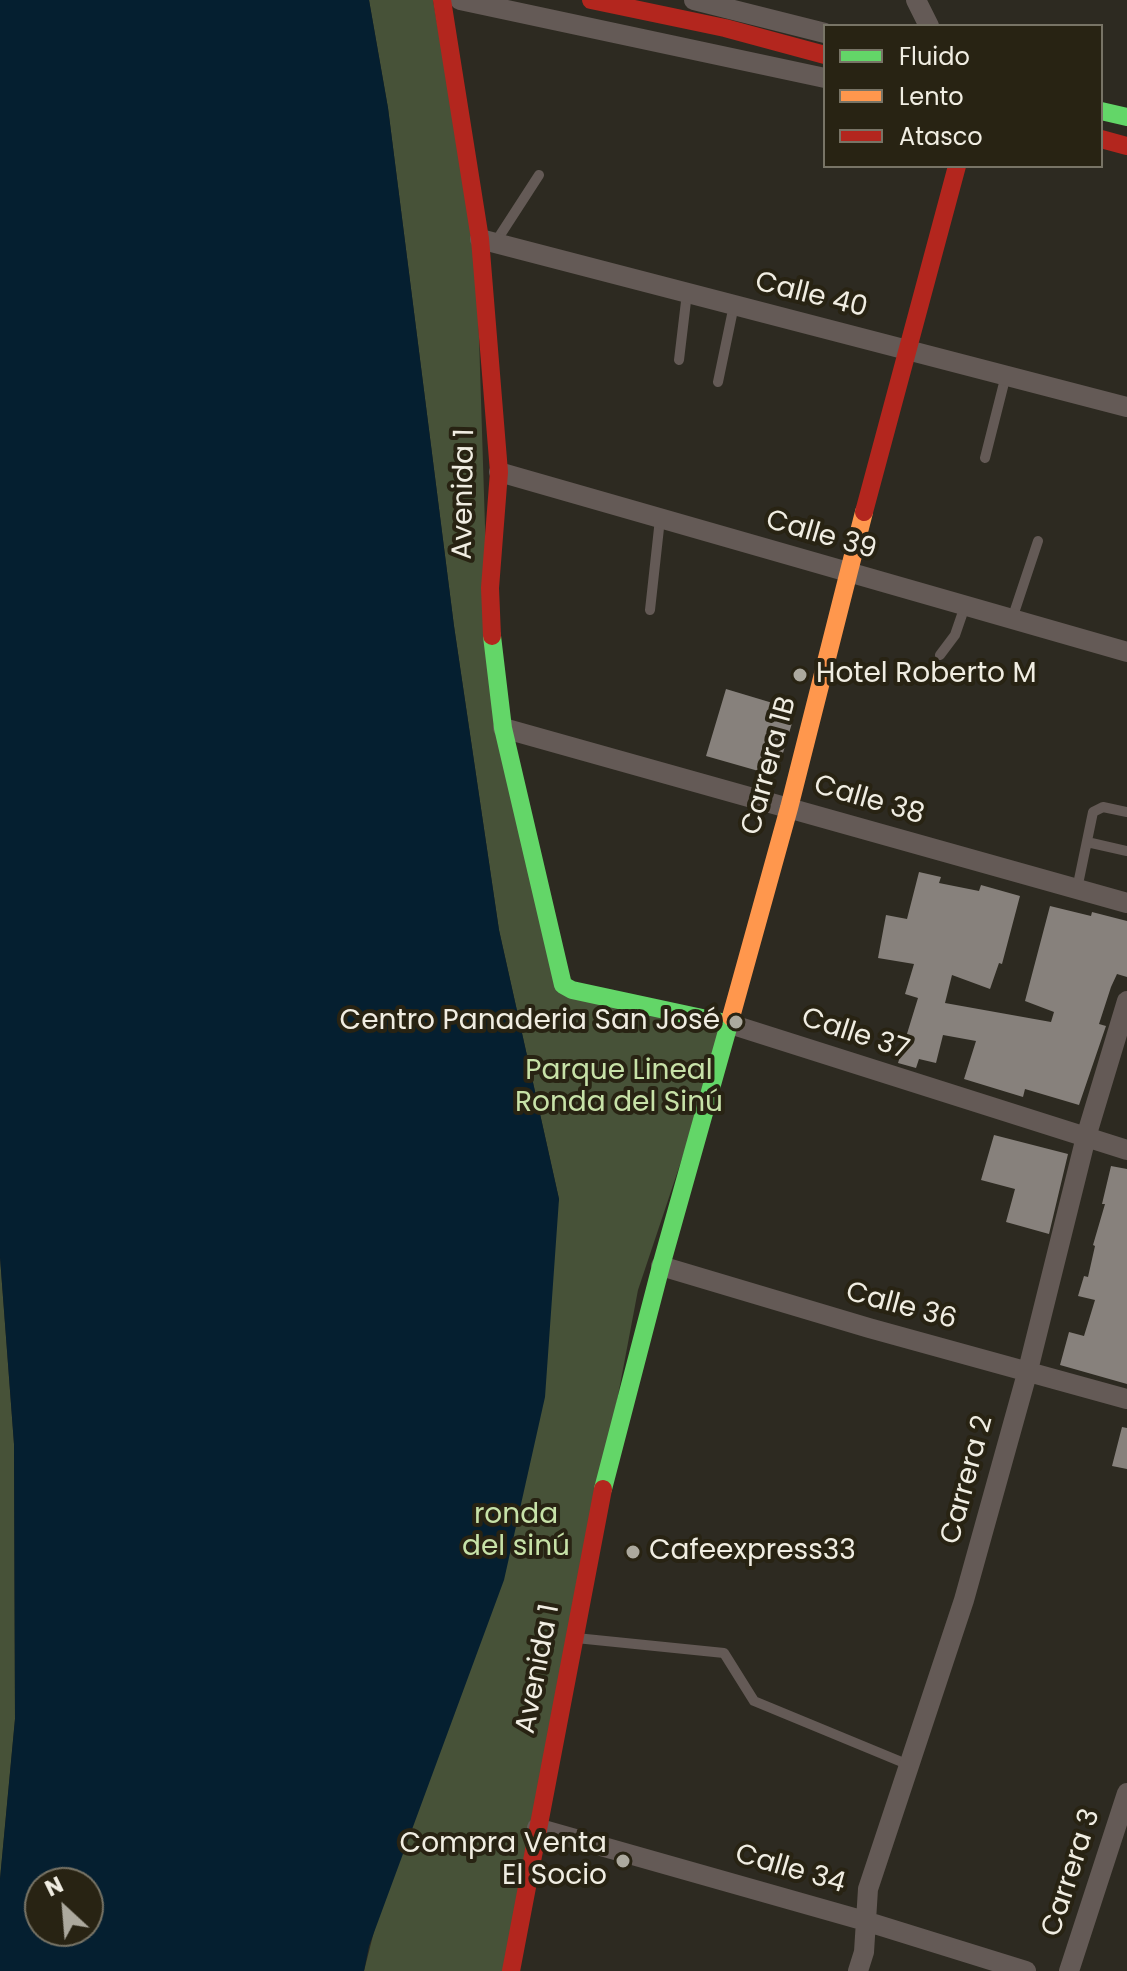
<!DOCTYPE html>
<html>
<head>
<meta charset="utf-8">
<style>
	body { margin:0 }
	#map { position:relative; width:1127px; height:1971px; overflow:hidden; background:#2d2a21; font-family:Poppins,sans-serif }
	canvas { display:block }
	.legend { position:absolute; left:823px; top:24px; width:280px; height:144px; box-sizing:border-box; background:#282313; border:2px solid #787466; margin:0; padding:10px 14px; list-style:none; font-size:24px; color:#f0ede2 }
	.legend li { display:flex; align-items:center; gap:16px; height:40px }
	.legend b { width:40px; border:2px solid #787466 }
	.north { position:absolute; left:24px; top:1867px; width:80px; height:80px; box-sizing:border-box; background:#282313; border:2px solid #787466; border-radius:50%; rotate:334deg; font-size:22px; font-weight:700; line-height:32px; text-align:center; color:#f0ede2 }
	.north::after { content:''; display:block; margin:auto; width:28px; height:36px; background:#aca99e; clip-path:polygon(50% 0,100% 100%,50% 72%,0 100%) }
</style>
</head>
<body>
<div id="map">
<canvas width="1127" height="1971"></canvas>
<ul class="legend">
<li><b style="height:10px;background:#63d668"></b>Fluido</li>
<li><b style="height:10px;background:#ff974d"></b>Lento</li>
<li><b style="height:10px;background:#b3261e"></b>Atasco</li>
</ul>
<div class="north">N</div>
</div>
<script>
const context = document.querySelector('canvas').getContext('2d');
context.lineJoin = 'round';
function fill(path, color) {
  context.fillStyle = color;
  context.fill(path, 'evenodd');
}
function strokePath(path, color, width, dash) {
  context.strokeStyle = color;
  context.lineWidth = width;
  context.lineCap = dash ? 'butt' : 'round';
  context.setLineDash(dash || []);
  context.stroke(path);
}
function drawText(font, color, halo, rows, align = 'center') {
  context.font = font + ' Poppins,sans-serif';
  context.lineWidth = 8;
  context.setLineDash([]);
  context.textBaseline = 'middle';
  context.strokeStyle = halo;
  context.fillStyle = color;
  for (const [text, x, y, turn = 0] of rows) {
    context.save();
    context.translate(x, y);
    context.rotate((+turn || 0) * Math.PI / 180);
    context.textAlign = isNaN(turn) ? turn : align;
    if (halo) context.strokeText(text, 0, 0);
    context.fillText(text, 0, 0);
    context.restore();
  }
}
const green = new Path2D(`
	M369,0h64l43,242 12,379 70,364 168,42 -88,263 -129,681h-145l195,-772 -60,-269 -45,-304 -66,-518z
	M0,1257l14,187 1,275 -15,160z`);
const water = new Path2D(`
	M0,0h369l19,108 66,518 45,304 60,269 -14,198 -41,183 -135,366 -5,25h-364v-92l15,-160 -1,-275 -14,-187zM40,1883h48v48h-48z`);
const building = new Path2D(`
	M726,689l70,21 -20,66 -70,-20z
	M919,872l22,5 -2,6 40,8 2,-6 39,11 -18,68 -3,-1 -9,26 -38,-14 -7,28 106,19 3,-10 -29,-11 25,-95 41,10 1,-4 35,9v56l-10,-3 -6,13 -12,37 7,2 -27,79 -54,-16 -2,8 -59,-18 12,-38 -33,-6 -7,28 -17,-4 -3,9 -18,-5 20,-65 -13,-4 9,-30 -36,-6 8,-43 21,4z
	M994,1135l74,19 -19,80 -43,-12 9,-33 -34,-9z
	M1111,1166l16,3v215l-67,-19 9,-33 15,4 11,-36 -17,-4 6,-20 4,1 7,-31 -2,-1 12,-41h-3z
	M1122,1427l5,1v41l-15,-3z`);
const lane = new Path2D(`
	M495,243l44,-68
	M679,360l8,-67
	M718,382l16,-77
	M985,458l21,-83
	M650,610l10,-91
	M1012,619l26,-78
	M940,655l15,-20 10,-29
	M1087,842l40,9
	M1077,889l16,-77 10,-5 24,5
	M576,1638l148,15 30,48 155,64`);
const street = new Path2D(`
	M460,0l365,78
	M694,0l131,33
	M916,0l13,26
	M480,239l647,168
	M499,472l628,180
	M503,728l624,175
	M730,1024l397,126
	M661,1266l208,62 258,71
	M537,1828l328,93 161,50
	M858,1971l6,-19 4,-63 96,-289 64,-230 58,-233 41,-136
	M1069,1971l58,-178`);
const fast = new Path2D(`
	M1101,111l26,6
	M492,636l11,92 60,257 9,5 158,34
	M603,1489l58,-223 70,-249`);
const slow = new Path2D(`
	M731,1017l58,-209 75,-296`);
const jam = new Path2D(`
	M442,0l38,239 19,233 -9,116 2,48
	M591,0l134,28 100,27
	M1101,139l26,7
	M864,512l93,-346
	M511,1971l92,-482`);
const markers = [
	[800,675,8,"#aca99e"],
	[736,1022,8,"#aca99e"],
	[633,1552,8,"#aca99e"],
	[623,1861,8,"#aca99e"]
];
const streetNames = [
	["Calle 40",811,296,14],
	["Avenida 1",465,494,-89],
	["Calle 39",821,536,16],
	["Carrera 1B",770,766,-75],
	["Calle 38",869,801,16],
	["Calle 37",855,1035,18],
	["Calle 36",901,1307,15],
	["Carrera 2",968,1480,-75],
	["Avenida 1",539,1669,-79],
	["Calle 34",790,1870,16],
	["Carrera 3",1072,1873,-72]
];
const poiNames = [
	["Hotel Roberto M",816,675],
	["Centro Panaderia San José",720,1022,"right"],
	["Cafeexpress33",649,1552],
	["Compra Venta",607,1845,"right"],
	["El Socio",607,1877,"right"]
];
const parkNames = [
	["Parque Lineal",619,1072],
	["Ronda del Sinú",619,1104],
	["ronda",516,1516],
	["del sinú",516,1548]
];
fill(green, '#475238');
fill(water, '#051f30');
fill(building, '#87817c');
strokePath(lane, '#645a56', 10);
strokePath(street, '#645a56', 20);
strokePath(fast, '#63d668', 18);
strokePath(slow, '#ff974d', 18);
strokePath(jam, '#b3261e', 18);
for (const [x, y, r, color] of markers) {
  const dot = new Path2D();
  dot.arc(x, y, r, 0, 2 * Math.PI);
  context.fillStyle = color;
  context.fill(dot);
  strokePath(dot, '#282313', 3);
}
drawText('28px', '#f0ede2', '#282313', streetNames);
drawText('28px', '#f0ede2', '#282313', poiNames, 'left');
drawText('28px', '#c7e2a8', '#282313', parkNames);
</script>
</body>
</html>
